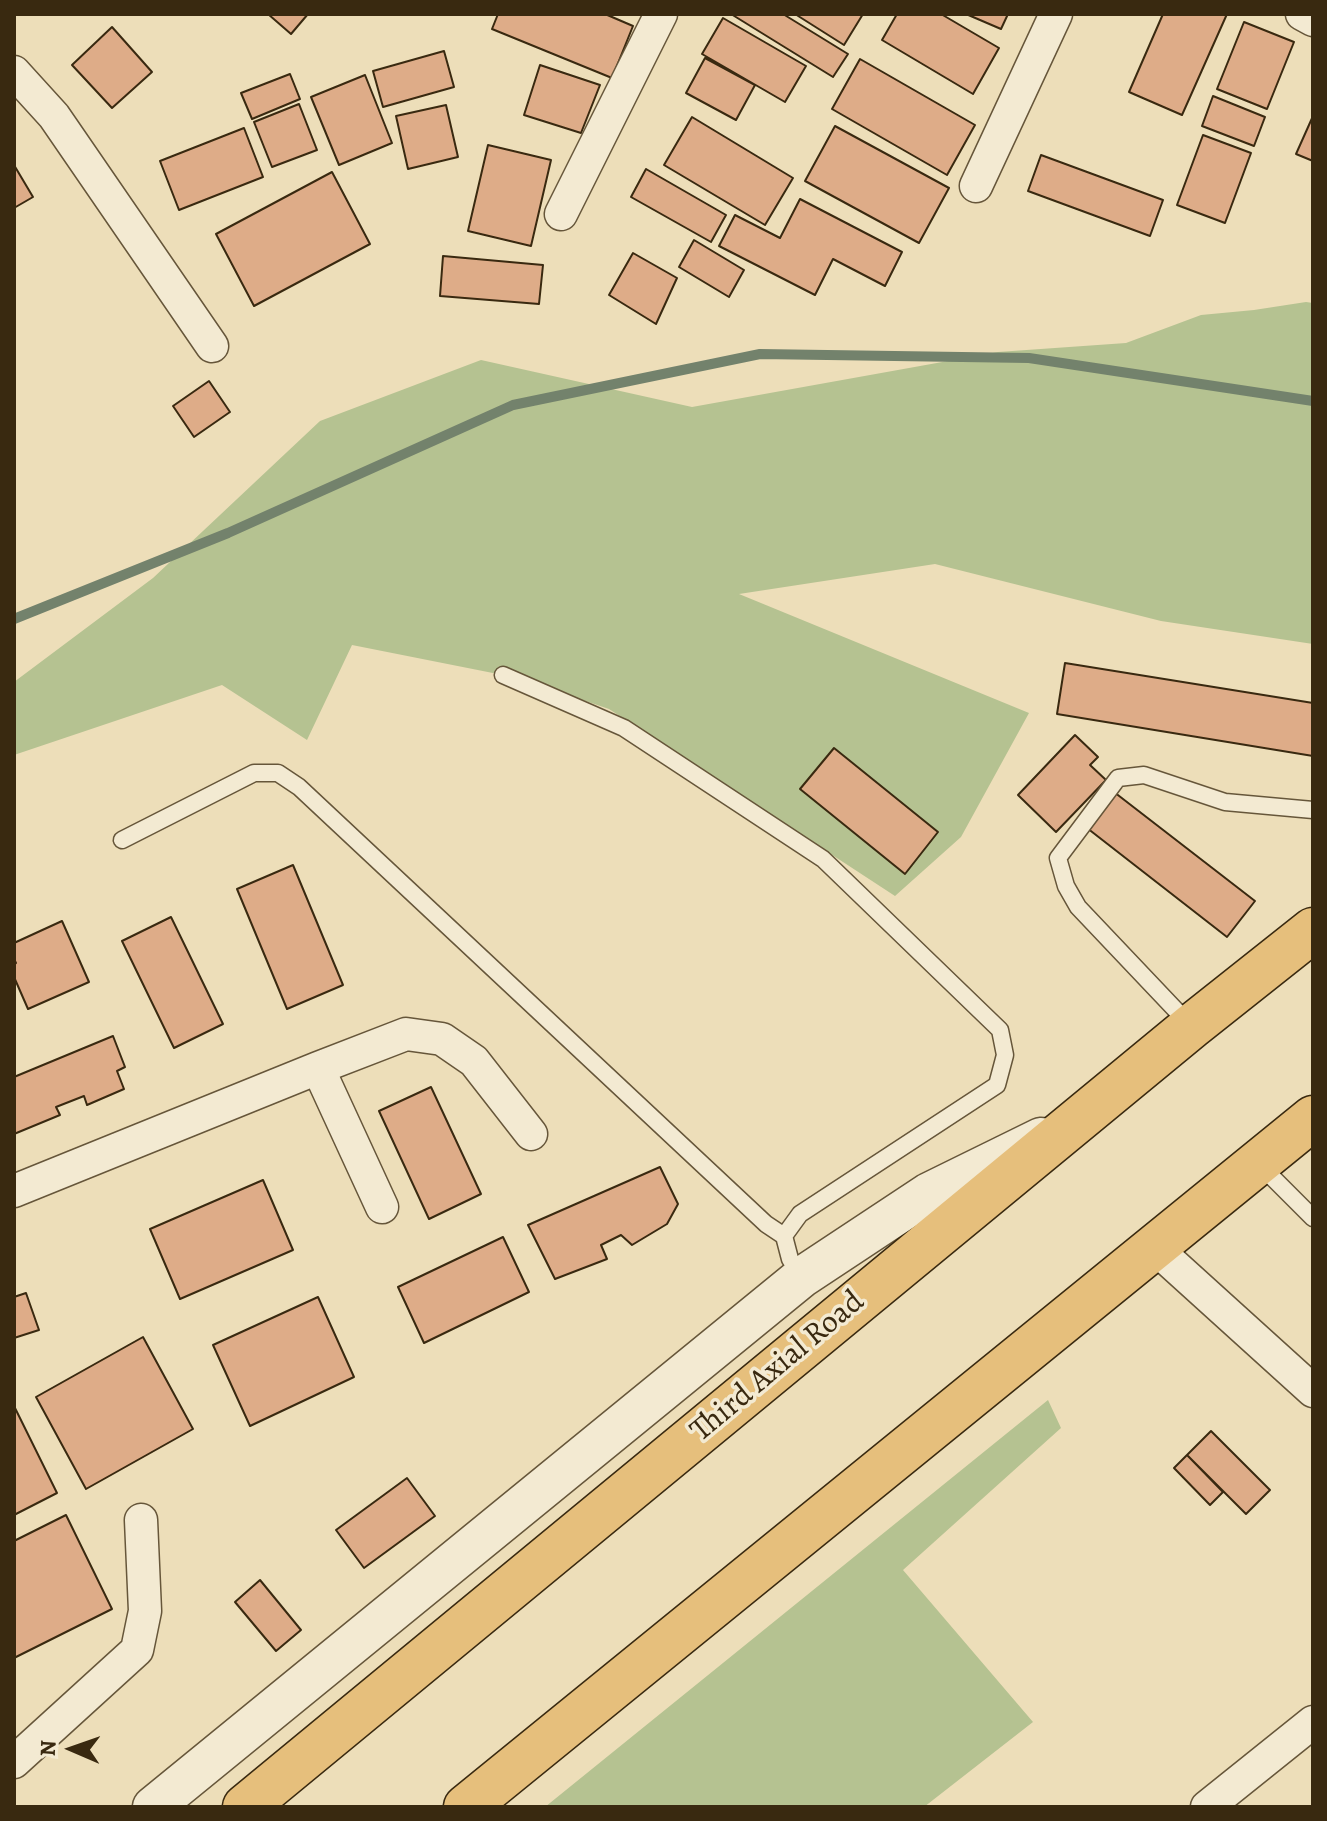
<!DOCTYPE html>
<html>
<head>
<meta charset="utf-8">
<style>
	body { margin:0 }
	#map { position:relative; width:1327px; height:1821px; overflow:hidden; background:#eddeb9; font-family:Alegreya,serif }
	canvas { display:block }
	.frame { position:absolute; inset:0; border:16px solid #392910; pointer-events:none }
	.north { position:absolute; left:32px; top:1709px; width:80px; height:80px; -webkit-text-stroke:6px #f3ead2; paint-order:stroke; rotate:272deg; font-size:22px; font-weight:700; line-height:32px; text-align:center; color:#392910 }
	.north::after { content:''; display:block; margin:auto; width:28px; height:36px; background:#392910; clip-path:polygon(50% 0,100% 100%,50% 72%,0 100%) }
</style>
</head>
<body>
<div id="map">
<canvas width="1327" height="1821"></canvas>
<div class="frame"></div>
<div class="north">N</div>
</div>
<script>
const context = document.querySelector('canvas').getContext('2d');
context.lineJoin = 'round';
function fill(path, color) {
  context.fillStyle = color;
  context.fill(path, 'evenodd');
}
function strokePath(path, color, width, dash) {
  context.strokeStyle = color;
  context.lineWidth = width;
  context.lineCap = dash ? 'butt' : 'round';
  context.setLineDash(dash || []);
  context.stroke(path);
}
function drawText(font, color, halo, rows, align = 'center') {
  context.font = font + ' Alegreya,serif';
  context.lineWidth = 7;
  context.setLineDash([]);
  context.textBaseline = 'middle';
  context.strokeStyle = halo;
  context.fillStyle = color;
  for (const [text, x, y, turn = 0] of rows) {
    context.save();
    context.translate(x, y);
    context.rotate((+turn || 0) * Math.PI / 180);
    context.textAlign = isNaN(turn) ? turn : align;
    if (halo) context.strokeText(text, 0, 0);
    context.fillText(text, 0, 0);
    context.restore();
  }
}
const green = new Path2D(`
	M1306,302l7,1v341l-152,-23 -226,-57 -196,30 290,119 -68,124 -66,59 -286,-187 -91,-31 -166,-33 -45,95 -85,-55 -208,70v-73l139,-104 167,-157 161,-61 211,47 306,-55 128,-9 75,-28 53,-5z
	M1048,1400l13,28 -158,142 130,152 -109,85h-379z`);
const stream = new Path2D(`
	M14,619l214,-86 285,-128 247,-51 269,4 284,43`);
const building = new Path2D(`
	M268,14h40l-17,20z
	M498,14h107l28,12 -21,52 -120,-49z
	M731,14h52l65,40 -15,23z
	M795,14h68l-19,31z
	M897,14h44l58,34 -26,46 -91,-54z
	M966,14h42l-7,15z
	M1163,14h64l-45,101 -53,-23z
	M723,18l83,48 -21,36 -83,-48z
	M1244,22l50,20 -27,67 -50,-20z
	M112,27l40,45 -40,36 -40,-43z
	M444,51l10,36 -71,20 -10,-36z
	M705,58l50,27 -19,35 -50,-27z
	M860,59l115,66 -28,50 -115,-66z
	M540,65l60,20 -19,48 -57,-18z
	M290,74l10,25 -48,20 -11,-26z
	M365,75l27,68 -53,22 -28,-68z
	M1213,96l52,21 -11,29 -52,-20z
	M299,104l18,46 -45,17 -18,-45z
	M446,105l12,52 -50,12 -12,-53z
	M1313,116v45l-17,-7z
	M692,117l101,61 -28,47 -101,-60z
	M835,126l114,62 -30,55 -114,-62z
	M244,128l19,49 -84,33 -19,-49z
	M1203,135l48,18 -26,70 -48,-18z
	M488,145l63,15 -20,86 -63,-15z
	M1041,155l122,45 -13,36 -122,-45z
	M14,165l19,32 -19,11z
	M646,169l80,46 -15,27 -80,-45z
	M332,172l38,72 -116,62 -38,-72z
	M800,199l102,53 -17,34 -52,-27 -18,36 -96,-49 16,-31 45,23z
	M694,240l50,30 -15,27 -50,-30z
	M633,253l44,25 -21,46 -47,-29z
	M443,256l100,9 -4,39 -99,-8z
	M209,381l21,31 -36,25 -21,-31z
	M1065,663l248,40v53l-256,-42z
	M1075,735l23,22 -8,8 16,15 -50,52 -38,-37z
	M834,748l104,84 -33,42 -105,-85z
	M1114,792l141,109 -28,36 -140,-109z
	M293,865l50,120 -56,24 -50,-120z
	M171,917l52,107 -49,24 -52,-107z
	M62,921l27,61 -61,27 -14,-32v-13l2,-1 -2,-4v-16z
	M113,1036l12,31 -8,4 7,18 -37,16 -3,-9 -28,11 4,8 -46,19v-57z
	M431,1087l50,107 -52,25 -50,-108z
	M660,1167l18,37 -11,20 -35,21 -11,-10 -20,10 6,14 -52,20 -27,-54z
	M263,1180l30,70 -113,49 -30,-70z
	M503,1237l26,55 -105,51 -26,-56z
	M26,1293l13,37 -25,8v-41z
	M318,1297l36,80 -104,49 -37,-81z
	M143,1337l50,92 -107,60 -50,-92z
	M14,1406l43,87 -43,22z
	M1211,1431l59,59 -24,24 -59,-59z
	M1187,1455l36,37 -13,13 -36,-37z
	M407,1478l28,38 -71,52 -28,-38z
	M66,1515l46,94 -98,49v-117z
	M260,1580l41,50 -25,21 -41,-49z`);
const service = new Path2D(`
	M503,675l121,53 199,131 177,171 5,25 -8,30 -197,129 -16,22 6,23 12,18
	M122,840l132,-67h24l21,14 467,437 18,12
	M1189,1024l-111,-117 -12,-21 -8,-28 60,-80 26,-3 81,27 88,8
	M1260,1165l53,53`);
const minor = new Path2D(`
	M1302,14l11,6
	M14,72l40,44 158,230
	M976,186l80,-172
	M561,214l100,-200
	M318,1068l64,139
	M14,1191l304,-123 88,-34 36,5 32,22 57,73
	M1154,1247l159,144
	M14,1762l123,-112 8,-39 -4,-91
	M1207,1807l106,-85`);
const tertiary = new Path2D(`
	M153,1807l649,-530 127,-84 112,-55`);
const motorway = new Path2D(`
	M245,1807l947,-781 121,-96
	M466,1807l847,-689`);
const streetNames = [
	["Third Axial Road",778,1367,-40]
];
fill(green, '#b5c291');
strokePath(stream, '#73826c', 10);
fill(building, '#deac88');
strokePath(building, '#392910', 2);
strokePath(service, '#66563a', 19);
strokePath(minor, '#66563a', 35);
strokePath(tertiary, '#66563a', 43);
strokePath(motorway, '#392910', 47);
strokePath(service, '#f3ead2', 16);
strokePath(minor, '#f3ead2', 32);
strokePath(tertiary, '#f3ead2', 40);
strokePath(motorway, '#e6bf7c', 44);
drawText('32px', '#392910', '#f3ead2', streetNames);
</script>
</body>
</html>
